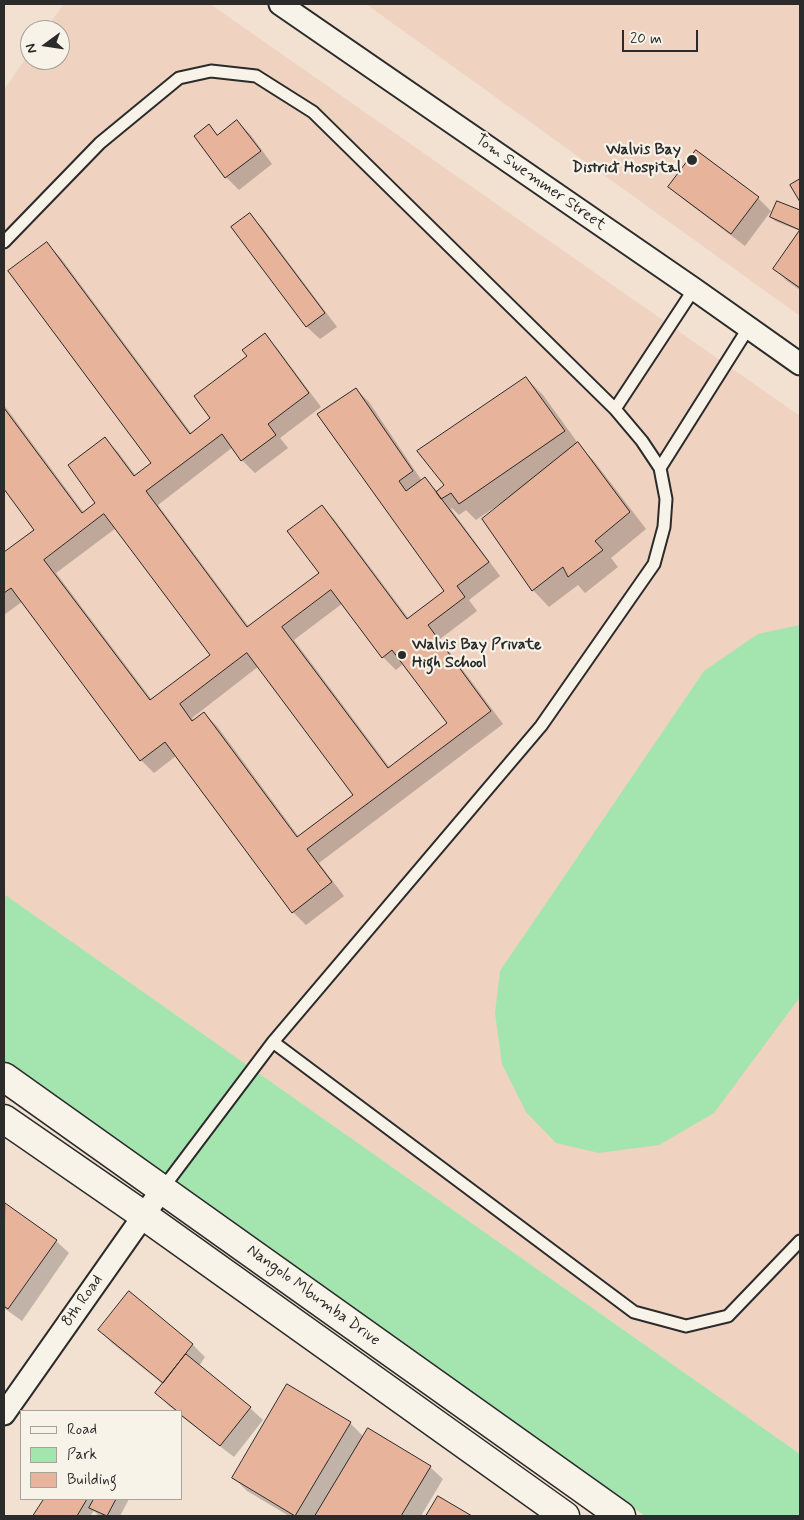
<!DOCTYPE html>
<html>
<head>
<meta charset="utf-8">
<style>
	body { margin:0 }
	#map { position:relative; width:804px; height:1520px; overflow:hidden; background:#f2e0d1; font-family:Mynerve,sans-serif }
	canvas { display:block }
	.frame { position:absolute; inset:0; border:5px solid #2b2b2b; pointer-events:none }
	.legend { position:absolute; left:20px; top:1410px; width:162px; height:90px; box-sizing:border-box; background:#f7f3e8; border:1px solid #a5a39c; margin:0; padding:6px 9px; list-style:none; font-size:15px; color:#2b2b2b }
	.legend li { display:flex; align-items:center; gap:10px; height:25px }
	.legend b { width:25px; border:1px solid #a5a39c }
	.north { position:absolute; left:20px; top:20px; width:50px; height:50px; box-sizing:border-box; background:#f7f3e8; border:1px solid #a5a39c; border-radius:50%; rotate:256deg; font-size:14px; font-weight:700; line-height:20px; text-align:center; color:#2b2b2b }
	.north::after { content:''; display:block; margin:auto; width:18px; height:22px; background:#2b2b2b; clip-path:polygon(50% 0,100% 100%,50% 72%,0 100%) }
	.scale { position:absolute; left:622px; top:30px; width:76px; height:22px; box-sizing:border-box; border:2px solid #2b2b2b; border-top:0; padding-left:6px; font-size:15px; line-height:18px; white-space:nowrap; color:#2b2b2b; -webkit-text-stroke:4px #f7f3e8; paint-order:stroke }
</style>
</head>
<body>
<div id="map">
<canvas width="804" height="1520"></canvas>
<div class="frame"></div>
<ul class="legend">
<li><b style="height:6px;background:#f7f3e8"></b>Road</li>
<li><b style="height:14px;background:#a4e5af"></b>Park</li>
<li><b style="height:14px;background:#e7b39a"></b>Building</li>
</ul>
<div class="north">N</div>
<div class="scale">20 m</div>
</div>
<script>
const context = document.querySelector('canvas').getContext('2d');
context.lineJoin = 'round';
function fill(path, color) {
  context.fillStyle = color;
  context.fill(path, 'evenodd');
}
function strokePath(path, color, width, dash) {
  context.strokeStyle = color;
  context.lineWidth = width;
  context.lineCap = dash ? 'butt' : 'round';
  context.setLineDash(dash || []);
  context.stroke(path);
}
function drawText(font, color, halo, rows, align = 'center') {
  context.font = font + ' Mynerve,sans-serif';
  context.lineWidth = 4.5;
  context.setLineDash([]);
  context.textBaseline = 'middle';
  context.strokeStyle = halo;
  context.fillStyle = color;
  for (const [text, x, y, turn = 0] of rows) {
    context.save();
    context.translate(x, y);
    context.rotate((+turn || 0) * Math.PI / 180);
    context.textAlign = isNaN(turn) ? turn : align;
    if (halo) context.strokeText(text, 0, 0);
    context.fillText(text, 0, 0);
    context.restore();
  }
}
const built = new Path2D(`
	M64,4h146l590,412v1038l-796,-560v-804l26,-38v8h30v-30h-15z
	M366,4h434v312z`);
const green = new Path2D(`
	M800,625v372l-86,116 -55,32 -60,8 -43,-10 -30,-31 -24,-48 -7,-51 5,-42 204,-300 54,-37z
	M4,894l796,560v62h-155l-486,-347 -155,-107z`);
const shadow = new Path2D(`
	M237,121l13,13 22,30 -33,26 -13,-13 -17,-51 9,9z
	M670,187l88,11 13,13 -26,35 -62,-47z
	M777,202l23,10v19l-25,-10 -4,-4z
	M250,215l12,12 75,100 -17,12 -13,-12 -74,-100z
	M800,232v58l-13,-9 -12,-12z
	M47,244l13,13 132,177 20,-16 37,-62 15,-21 13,13 44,59 -41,31 8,10 -33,25 -13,-13 -9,-13 -75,58 91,122 72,-53 1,-67 12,12 75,100 37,-27 -90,-203 13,13 53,79 3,-2 13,13 8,-7 80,-107 17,17 37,51 14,15 52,68 -35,29 7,9 -33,26 -7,-8 -29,22 -16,-17 -32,-87 -25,17 -10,-10 -7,5 -7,-7 -1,1 49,67 -31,24 8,11 -37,28 63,85 -184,139 25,33 -38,29 -13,-13 -117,-156 -22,17 -13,-13 -118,-159 -19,14v-61l31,-24 -31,-43v-82l80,108 13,-10 8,-64 13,13 18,24 17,-13zM116,528l95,128 -59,44 -96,-127zM343,603l40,54 13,13 8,-7 45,61 -59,44 -96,-128zM259,666l96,129 -56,42 -82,-111 -13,-13 -10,8 -2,-3z
	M5,1205l51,36 13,12 -47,68 -18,-13v-101z
	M129,1293l64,52 12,12 -6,9 51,42 13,12 -29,37 -53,-41v-5h-5l-7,-5 -12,-13 7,-8 -52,-42 -13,-13z
	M350,1423l14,14 66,30 13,12 -22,37h-132l-42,-25 -13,-13z
	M45,1499h46l3,3 1,-3h34l-9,17h-21l-5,-5 -4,5h-55z`);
const building = new Path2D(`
	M237,120l24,31 -36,27 -31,-42 15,-12 8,11z
	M696,150l63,47 -28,37 -63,-47z
	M800,179v23l-10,-17z
	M777,201l23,9v20l-30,-13z
	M250,213l75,100 -19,14 -75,-100z
	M800,230v58l-27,-19z
	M47,242l143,192 20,-16 -16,-22 53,-40 -5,-6 23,-17 44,60 -41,31 8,11 -35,26 -19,-27 -76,57 101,136 72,-54 -32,-42 35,-26 85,114 37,-28 -127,-177 39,-26 57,83 -14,10 7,10 19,-14 64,85 -32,24 8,11 -37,28 63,86 -184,138 25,33 -40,31 -127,-171 -25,19 -129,-173 -7,5v-41l30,-22 -30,-41v-81l78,105 13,-10 -27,-38 37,-28 29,39 17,-13 -143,-192zM104,514l106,141 -60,45 -106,-140zM331,590l51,68 10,-8 55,73 -59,45 -106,-141zM247,653l106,142 -56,42 -93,-125 -12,9 -12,-17z
	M526,377l39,54 -106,73 -8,-11 -10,6 -5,-7 8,-7 -27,-34z
	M578,442l52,70 -35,29 8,9 -35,27 -5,-10 -31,24 -50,-72z
	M5,1203l52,37 -49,69 -4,-3z
	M129,1291l64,53 -30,39 -65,-53z
	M186,1354l65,53 -31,39 -39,-31v-4h-4l-22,-18z
	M287,1384l64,38 -56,94 -63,-38z
	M368,1428l63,38 -30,50h-86z
	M438,1496l34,20h-46z
	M44,1499h43l-10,17h-44z
	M94,1499h22l-9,17 -18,-8z`);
const lane = new Path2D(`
	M4,242l96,-99 79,-65 32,-7 45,5 57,36 302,297 27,32 18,27 6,31 -2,28 -10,37 -113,162 -268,316 -110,146
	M615,409l79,-120
	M660,468l89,-141
	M273,1042l361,270 52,14 42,-10 72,-75`);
const street = new Path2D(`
	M280,4l414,285 106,75
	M4,1414l159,-226`);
const secondary = new Path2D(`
	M4,1077l617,439
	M4,1119l139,96 422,301`);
const markers = [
	[692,160,6,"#2b2b2b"],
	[402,655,5,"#2b2b2b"]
];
const poiNames = [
	["Walvis Bay",681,151],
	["District Hospital",681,169],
	["Walvis Bay Private",412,646,"left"],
	["High School",412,664,"left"]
];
const streetNames = [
	["Tom Swemmer Street",540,183,35],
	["Nangolo Mbumba Drive",313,1296,36],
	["8th Road",83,1301,-55]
];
fill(built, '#efd2c0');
fill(green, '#a4e5af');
fill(shadow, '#0003');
fill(building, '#e7b39a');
strokePath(building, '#2b2b2b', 1);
strokePath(lane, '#2b2b2b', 15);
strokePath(street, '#2b2b2b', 25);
strokePath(secondary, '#2b2b2b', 31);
strokePath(lane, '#f7f3e8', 11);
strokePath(street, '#f7f3e8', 21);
strokePath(secondary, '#f7f3e8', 28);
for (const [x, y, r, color] of markers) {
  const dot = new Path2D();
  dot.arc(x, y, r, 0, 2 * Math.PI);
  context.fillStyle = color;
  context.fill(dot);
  strokePath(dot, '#f7f3e8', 2);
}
drawText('bold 16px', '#2b2b2b', '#f7f3e8', poiNames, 'right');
drawText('16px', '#2b2b2b', '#f7f3e8', streetNames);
</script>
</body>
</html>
